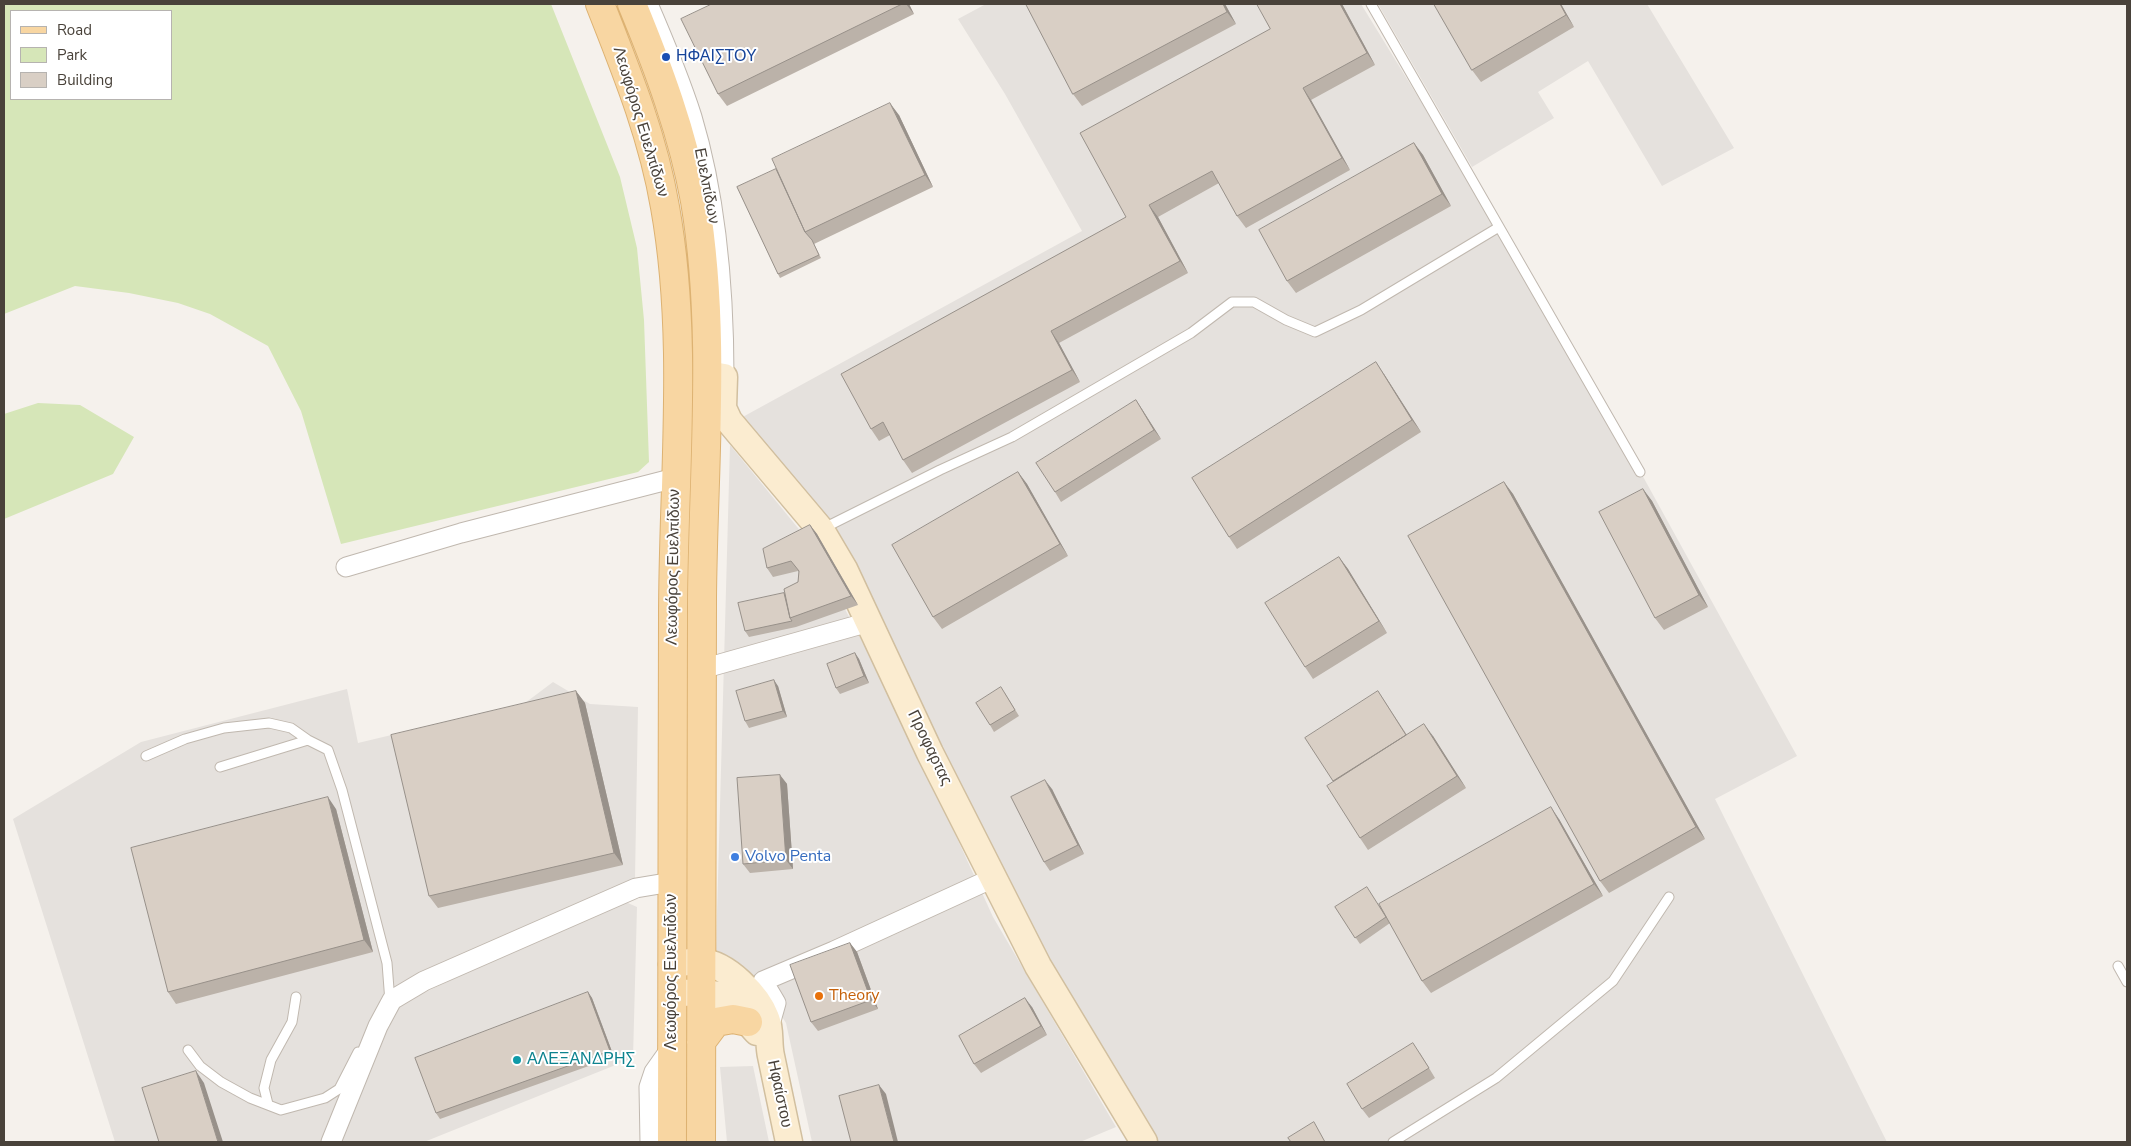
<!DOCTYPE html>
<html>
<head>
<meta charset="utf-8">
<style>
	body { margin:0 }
	#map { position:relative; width:2131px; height:1146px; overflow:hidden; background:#f5f1ec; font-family:"Nunito Sans",sans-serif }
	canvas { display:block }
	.frame { position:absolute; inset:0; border:5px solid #49423a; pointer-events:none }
	.legend { position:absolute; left:10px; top:10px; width:162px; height:90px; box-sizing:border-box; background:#fff; border:1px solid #b6b3b0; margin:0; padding:6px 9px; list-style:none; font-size:15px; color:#49423a }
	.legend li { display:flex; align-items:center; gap:10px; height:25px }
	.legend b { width:25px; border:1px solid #b6b3b0 }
</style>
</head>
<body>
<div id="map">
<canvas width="2131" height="1146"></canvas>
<div class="frame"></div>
<ul class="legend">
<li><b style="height:6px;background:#f8d6a2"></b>Road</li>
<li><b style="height:14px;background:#d6e6b8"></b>Park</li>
<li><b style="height:14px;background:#d9cfc5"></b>Building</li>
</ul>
</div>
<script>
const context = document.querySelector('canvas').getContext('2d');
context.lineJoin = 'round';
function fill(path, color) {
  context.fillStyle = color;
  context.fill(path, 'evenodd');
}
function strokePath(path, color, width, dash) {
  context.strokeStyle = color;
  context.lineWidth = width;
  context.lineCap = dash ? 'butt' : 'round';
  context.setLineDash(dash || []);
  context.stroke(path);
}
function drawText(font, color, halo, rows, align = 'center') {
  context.font = font + ' "Nunito Sans",sans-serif';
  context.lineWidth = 4;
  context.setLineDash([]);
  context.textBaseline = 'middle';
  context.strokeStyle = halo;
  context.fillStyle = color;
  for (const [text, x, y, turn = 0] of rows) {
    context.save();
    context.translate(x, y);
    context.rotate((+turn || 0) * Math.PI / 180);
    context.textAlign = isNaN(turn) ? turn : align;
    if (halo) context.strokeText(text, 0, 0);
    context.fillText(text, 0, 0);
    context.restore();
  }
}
const industrial = new Path2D(`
	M986,4h375l151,246 5,-2 280,508 -82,43 172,343h-733l-110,-178 -97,-194 -208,-351 343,-188 -77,-137 -47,-75z
	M1378,4h269l87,144 -72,38 -74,-125 -50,31 16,26 -82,49z
	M730,445l77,94 87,161 99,217 123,210 -36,15h-268l-26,-119 -25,-40 -45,-33z
	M553,682l37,22 48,3 -3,171 -226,106 -86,158h-208l-102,-323 128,-77 206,-53 11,54 167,-40z
	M621,900l16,7 -4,151 -209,84h-87l59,-136z
	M753,1066l16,76h-42l-7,-75z`);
const green = new Path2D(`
	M4,4h547l69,173 17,71 7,72 5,142 -11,10 -297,72 -40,-133 -33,-65 -58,-32 -32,-11 -49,-10 -54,-7 -71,28zM11,11h160v88h-160z
	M38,403l42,2 54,32 -21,37 -109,45v-105z`);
const lane = new Path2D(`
	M1371,4l269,468
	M824,528l116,-58 72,-33 179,-104 41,-31h22l32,18 29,12 46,-22 138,-83
	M146,756l39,-17 39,-11 45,-5 22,5 17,12
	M220,767l88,-27 20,10 14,40 45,173 3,39
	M2118,966l9,16
	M188,1050l12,16 21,16 29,16 31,12 44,-12 14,-9 19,-37
	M268,1104l-4,-16 7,-28 21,-38 4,-25
	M1393,1142l103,-64 117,-97 56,-84`);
const street = new Path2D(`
	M648,4c16,37 32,75 44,113 25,83 32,175 32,260
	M346,567l115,-34 214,-55
	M702,669l167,-47
	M769,1028l7,-25 -13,-22 71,-30 159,-73
	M331,1142l47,-116 14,-26 32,-19 212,-93 36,-6
	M650,1142l-1,-55 5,-15 17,-24`);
const secondary = new Path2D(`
	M707,374l17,3 -1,31 6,13 92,109 23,39 86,184 108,213 106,176
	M672,964c9,-1 20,-3 30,-2 25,2 56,34 64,56 5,12 2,25 5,38 6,29 12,57 18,86
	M678,993c13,0 29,-2 41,3 14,6 27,24 38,36`);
const primary = new Path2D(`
	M600,4c26,66 53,132 65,203 24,134 8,274 8,409 -1,176 -2,351 -1,526
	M632,4c26,63 51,130 63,197 22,132 8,266 7,398 0,181 -1,362 -1,543
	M701,1042l15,-20 17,-3 15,3`);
const wall = new Path2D(`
	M712,4h197l5,10 -187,92 -9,-12z
	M1026,4h199l11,20 -154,82 -9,-12z
	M1342,4l33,61 -64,35 39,70 -104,58 -9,-12 -18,-33 -61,34 30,56 -129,70 21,39 -168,91 -9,-13 -13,-25 -11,6 -8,-12 255,-212z
	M1434,4h127l13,23 -93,55 -9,-12z
	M899,115l34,72 -119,57 7,14 -41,20 -2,-4 -41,-87z
	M1414,143l9,12 28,51 -155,87 -9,-12z
	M1384,374l37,58 -184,117 -8,-12z
	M1136,400l25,39 -100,63 -6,-10z
	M1018,472l9,12 41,72 -126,73 -9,-12z
	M1504,482l9,12 192,345 -96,54 -9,-12z
	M1643,489l9,12 56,106 -44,23 -9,-12z
	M810,525l7,9 41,71 -62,22 -47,10 -4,-6 39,-38 14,-11 1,-10 -1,-1 -25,6 -6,-9z
	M1339,557l9,12 39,64 -74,46 -8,-12z
	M855,653l4,6 10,24 -29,11 -4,-6z
	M778,686l9,31 -38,11 -4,-7z
	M576,691l9,12 38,162 -185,43 -9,-12z
	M1378,691l29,44 26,1 33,52 -98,62 -8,-12 -27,-57z
	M1005,693l14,23 -25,16 -4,-7z
	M780,775l7,9 6,85 -43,4 -7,-9z
	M1052,789l32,65 -34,17 -6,-9z
	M336,809l37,143 -197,52 -8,-12z
	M1559,819l44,77 -172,97 -9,-12 -32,-58 -30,21 -25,-37 46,-1z
	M850,943l7,9 21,57 -60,22 -7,-9z
	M588,992l4,6 22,59 -174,62 -4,-6z
	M1032,1007l15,28 -66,38 -7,-9z
	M1420,1053l15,25 -66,40 -7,-9z`);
const shadedWall = new Path2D(`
	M906,4h3l5,10z
	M1223,4h2l11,20 -9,-12z
	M1340,4h2l33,61 -8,-12z
	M1560,4h1l13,23 -8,-12z
	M1303,88l8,12 39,70 -8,-12z
	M890,103l9,12 34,72 -8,-12z
	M1414,143l9,12 28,51 -9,-12z
	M1149,205l9,12 30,56 -8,-12z
	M1051,331l8,12 21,39 -8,-12z
	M1376,362l8,12 37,58 -9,-12z
	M1136,400l6,9 19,30 -7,-9z
	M1018,472l9,12 41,72 -8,-12z
	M1504,482l9,12 192,345 -9,-12z
	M1643,489l9,12 56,106 -9,-12z
	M810,525l7,9 41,71 -7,-9z
	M1339,557l9,12 39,64 -8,-12z
	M855,653l4,6 10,24 -5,-7z
	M774,680l4,6 9,31 -4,-6z
	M576,691l9,12 38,162 -9,-12z
	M1424,724l9,12 33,52 -9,-12z
	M780,775l7,9 6,85 -7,-9z
	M1045,780l7,9 32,65 -6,-9z
	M328,797l8,12 37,143 -9,-12z
	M1551,807l8,12 44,77 -9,-12z
	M850,943l7,9 21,57 -7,-9z
	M588,992l4,6 22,59 -4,-6z
	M1025,998l7,9 15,28 -6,-9z
	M196,1071l8,12 19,59h-5z
	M879,1085l7,9 12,48h-4z`);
const building = new Path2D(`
	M712,4h190l-184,90 -37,-75z
	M1026,4h197l4,8 -154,82z
	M1257,4h83l27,49 -64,35 39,70 -105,58 -25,-45 -63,34 31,56 -129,70 21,39 -169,90 -20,-38 -12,7 -30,-55 285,-157 -46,-84 190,-104z
	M1434,4h126l6,11 -94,55z
	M890,103l35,72 -120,57 -33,-73z
	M1414,143l28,51 -155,87 -28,-51z
	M776,169l29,63 7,8 7,15 -41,19 -41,-87z
	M1376,362l36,58 -183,117 -37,-59z
	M1136,400l18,30 -99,62 -19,-29z
	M1018,472l42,72 -127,73 -41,-72z
	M1504,482l192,345 -96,54 -192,-345z
	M1643,489l56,106 -44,23 -56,-106z
	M810,525l41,71 -61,22 -6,-29 14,-7 1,-11 -8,-10 -24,7 -4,-19z
	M1339,557l40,64 -74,46 -40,-64z
	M784,593l6,25 2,3 -47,10 -7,-28z
	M855,653l9,23 -28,12 -9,-24z
	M774,680l9,31 -38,10 -9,-30z
	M1001,687l14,23 -25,15 -14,-22z
	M576,691l38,162 -185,43 -38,-161z
	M1378,691l28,44 -73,46 -28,-43z
	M1424,724l33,52 -97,62 -33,-52z
	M780,775l6,85 -43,4 -6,-86z
	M1045,780l33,65 -34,17 -33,-65z
	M328,797l36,143 -196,52 -37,-144z
	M1551,807l43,77 -172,97 -43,-77z
	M1367,887l19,30 -31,21 -20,-31z
	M850,943l21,57 -60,22 -21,-57z
	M588,992l22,59 -174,62 -21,-55z
	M1025,998l16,28 -67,38 -15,-28z
	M1413,1043l16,25 -67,41 -15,-25z
	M196,1071l22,71h-59l-17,-54z
	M879,1085l15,57h-43l-12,-46z
	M1314,1122l11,20h-34l-3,-4z`);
const markers = [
	[666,57,5,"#1a4fb4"],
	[735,857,5,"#3f7fe0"],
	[819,996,5,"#e8710a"],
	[517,1060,5,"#0f9aa8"]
];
const transitNames = [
	["ΗΦΑΙΣΤΟΥ",676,57]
];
const streetNames = [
	["Λεωφόρος Ευελπίδων",640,122,73],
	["Ευελπίδων",706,186,79],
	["Λεωφόρος Ευελπίδων",674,567,-89],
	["Προφαρτας",929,748,64],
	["Λεωφόρος Ευελπίδων",672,972,-90],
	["Ηφαίστου",779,1094,78]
];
const shopNames = [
	["Volvo Penta",745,857]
];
const foodNames = [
	["Theory",829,996]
];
const cultureNames = [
	["ΑΛΕΞΑΝΔΡΗΣ",527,1060]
];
fill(industrial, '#e5e1dd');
fill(green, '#d6e6b8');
strokePath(lane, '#c0b8af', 11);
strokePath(street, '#c0b8af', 21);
strokePath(secondary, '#d1bf9f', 29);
strokePath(primary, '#ddb272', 30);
strokePath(lane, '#fff', 9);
strokePath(street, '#fff', 19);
strokePath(secondary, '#fbecd0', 26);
strokePath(primary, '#f8d6a2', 28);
fill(wall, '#bbb2a9');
fill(shadedWall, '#98918a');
fill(building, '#d9cfc5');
strokePath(building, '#98918a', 1);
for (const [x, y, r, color] of markers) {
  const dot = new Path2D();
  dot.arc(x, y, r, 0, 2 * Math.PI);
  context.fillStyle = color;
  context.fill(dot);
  strokePath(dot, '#fff', 2);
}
drawText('16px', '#164399', '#fff', transitNames, 'left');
drawText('16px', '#49423a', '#fff', streetNames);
drawText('16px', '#366cbe', '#fff', shopNames, 'left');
drawText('16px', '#c56008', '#fff', foodNames, 'left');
drawText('16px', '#0d838f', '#fff', cultureNames, 'left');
</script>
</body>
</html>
